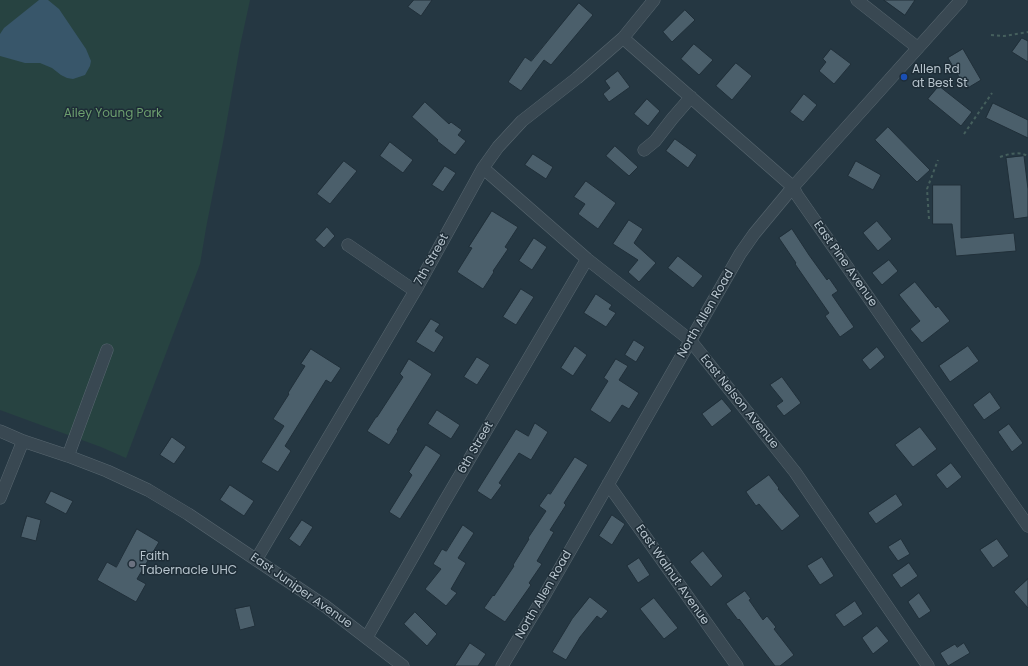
<!DOCTYPE html>
<html>
<head>
<meta charset="utf-8">
<style>
	body { margin:0 }
	canvas { display:block; background:#253742 }
</style>
</head>
<body>
<canvas width="1028" height="666"></canvas>
<script>
const context = document.querySelector('canvas').getContext('2d');
context.lineJoin = 'round';
function fill(path, color) {
  context.fillStyle = color;
  context.fill(path, 'evenodd');
}
function strokePath(path, color, width, dash) {
  context.strokeStyle = color;
  context.lineWidth = width;
  context.lineCap = dash ? 'butt' : 'round';
  context.setLineDash(dash || []);
  context.stroke(path);
}
function drawText(font, color, halo, rows, align = 'center') {
  context.font = font + ' Poppins,sans-serif';
  context.lineWidth = 3;
  context.setLineDash([]);
  context.textBaseline = 'middle';
  context.strokeStyle = halo;
  context.fillStyle = color;
  for (const [text, x, y, turn = 0] of rows) {
    context.save();
    context.translate(x, y);
    context.rotate((+turn || 0) * Math.PI / 180);
    context.textAlign = isNaN(turn) ? turn : align;
    if (halo) context.strokeText(text, 0, 0);
    context.fillText(text, 0, 0);
    context.restore();
  }
}
const green = new Path2D(`
	M0,0h250l-10,46 -16,91 -18,91 -6,36 -74,194 -25,-11 -101,-37z`);
const water = new Path2D(`
	M39,0h9l11,9 27,40 5,12 -1,5 -5,9 -12,4 -6,-1 -6,-3 -9,-7 -12,-5h-15l-25,-7v-22l4,-6z`);
const building = new Path2D(`
	M414,0h18l-11,16 -13,-9z
	M884,0h31l-10,15z
	M579,3l14,12 -42,50 -7,-5 -23,31 -13,-9 17,-25 6,4z
	M685,10l10,10 -23,22 -9,-10z
	M1022,38l6,3v21l-16,-10z
	M694,44l19,16 -14,15 -18,-16z
	M831,49l20,15 -17,20 -15,-13 7,-9 -3,-3z
	M963,49l18,31 -15,9 -18,-31z
	M736,63l16,13 -20,24 -16,-14z
	M618,71l12,16 -21,15 -6,-8 7,-6 -5,-7z
	M939,86l33,26 -11,14 -33,-27z
	M804,94l13,11 -14,17 -13,-10z
	M647,99l13,12 -12,15 -14,-12z
	M425,102l24,22 2,-2 11,8 -4,5 8,6 -11,14 -18,-14 1,-1 -26,-23z
	M993,103l35,17v18l-42,-20z
	M888,127l42,43 -13,12 -42,-42z
	M675,139l22,16 -9,13 -22,-17z
	M390,142l23,18 -10,13 -23,-17z
	M615,146l23,21 -9,9 -23,-20z
	M533,154l20,13 -7,12 -21,-14z
	M1024,156l4,33v28l-14,2 -8,-61z
	M344,161l13,10 -27,33 -13,-10z
	M856,161l25,14 -8,15 -25,-14z
	M445,166l11,7 -13,19 -11,-7z
	M586,181l30,22 -18,26 -20,-15 7,-10 -11,-7z
	M933,185h28v53l53,-5 2,18 -60,5 -4,-32h-19z
	M492,211l26,16 -13,20 3,2 -15,22 1,1 -11,17 -26,-17 15,-24 -3,-1z
	M629,220l14,9 -9,14 22,20 -17,19 -11,-10 10,-12 -25,-16z
	M877,221l15,18 -14,12 -15,-18z
	M327,227l8,9 -11,12 -9,-8z
	M792,229l17,26 18,25 2,-2 9,13 -6,4 22,32 -14,10 -15,-21 4,-3 -34,-49 1,-1 -17,-25z
	M534,238l13,9 -15,23 -13,-9z
	M678,256l25,20 -10,12 -25,-20z
	M889,260l9,11 -16,14 -10,-12z
	M915,282l21,26 2,-2 12,15 -28,22 -12,-14 10,-8 -21,-26z
	M521,289l13,8 -18,28 -13,-8z
	M596,294l16,11 -3,4 7,4 -10,14 -22,-14z
	M431,319l9,5 -5,7 9,6 -10,16 -18,-11z
	M634,340l11,7 -9,15 -11,-7z
	M575,346l12,9 -14,21 -12,-8z
	M968,346l11,15 -29,21 -11,-16z
	M877,347l8,10 -15,13 -8,-10z
	M311,349l30,19 -10,15 -5,-3 -41,66 6,5 -13,21 -17,-10 23,-36 -11,-7 16,-25 -1,-1 17,-27 -4,-2z
	M477,357l13,8 -13,20 -13,-8z
	M409,359l23,15 -35,56 1,1 -9,14 -22,-14 9,-14h1l26,-40 -3,-3z
	M616,359l12,7 -9,14 20,13 -10,16 -7,-4 -12,18 -20,-13 18,-29 -4,-3z
	M782,377l19,26 -17,13 -8,-10 7,-5 -13,-16z
	M990,392l11,16 -17,12 -11,-15z
	M722,399l10,12 -20,16 -10,-13z
	M437,410l23,15 -9,14 -23,-15z
	M535,423l13,9 -17,28 -12,-7 -20,30 3,2 -11,15 -14,-9 39,-62 12,7z
	M1009,424l14,19 -11,9 -14,-20z
	M920,427l17,22 -24,18 -18,-22z
	M172,437l14,10 -12,17 -14,-9z
	M426,445l15,10 -41,64 -11,-7 23,-37 -3,-3z
	M575,457l13,8 -24,38 2,2 -16,25 4,2 -17,29 5,3 -13,19 2,2 -26,37 -21,-14 9,-13 1,1 20,-30 -1,-1 16,-26 -1,-1 18,-27 -7,-5 9,-13 2,1z
	M951,463l11,14 -15,12 -11,-14z
	M769,475l10,13 -1,1 22,27 -18,15 -23,-27 -3,2 -10,-14z
	M230,485l24,16 -10,15 -24,-16z
	M51,491l22,10 -7,13 -21,-11z
	M896,494l7,11 -27,19 -8,-11z
	M612,515l13,9 -13,21 -13,-9z
	M27,516l14,4 -5,21 -15,-4z
	M302,520l11,7 -13,20 -11,-8z
	M463,525l11,8 -16,25 8,5 -15,26 6,4 -11,13 -21,-17 16,-20 -8,-5 9,-15 4,2z
	M137,529l22,13 -22,37 9,5 -10,18 -39,-22 10,-18 9,5z
	M901,539l9,15 -12,7 -10,-14z
	M997,539l12,17 -16,12 -13,-18z
	M703,551l20,25 -12,11 -21,-25z
	M822,557l12,19 -14,9 -13,-19z
	M639,558l11,17 -12,8 -11,-17z
	M909,563l9,13 -17,12 -9,-13z
	M1028,579v29l-14,-16z
	M745,591l6,8 -2,1 14,20 4,-4 9,11 -2,2 20,26 -14,11h-5l-36,-47 -1,1 -12,-16z
	M919,593l12,18 -12,8 -11,-17z
	M590,597l18,14 -7,8 -4,-3 -17,21 -14,23 -14,-8 20,-33z
	M654,598l24,30 -14,11 -24,-30z
	M855,601l8,13 -19,13 -9,-12z
	M250,606l5,20 -15,4 -5,-21z
	M415,612l22,22 -10,12 -23,-22z
	M877,626l12,15 -16,13 -11,-16z
	M470,643l16,11 -8,12h-23z
	M964,643l6,10 -22,13 -8,-13 15,-9 2,3z`);
const path = new Path2D(`
	M991,35l13,1 24,-4
	M964,134l28,-41
	M1000,157c9,-3 18,-6 28,-1
	M929,219l-2,-30 11,-29`);
const minor = new Path2D(`
	M857,0l61,48
	M623,38l170,149 4,8 231,331
	M644,150l11,-9 17,-22 19,-22
	M483,168l104,91 103,81 105,132 133,194
	M348,245l67,46
	M0,431l23,10 45,15 39,15 41,19 40,24 137,92 78,60
	M68,456l39,-106
	M608,484l129,182
	M0,498l23,-57
	M256,560l159,-269 68,-123 15,-21 24,-26 55,-43 46,-40 31,-38
	M367,637l76,-133 144,-245
	M502,666l41,-68 197,-344 14,-20 39,-47 168,-187`);
const markers = [
	[904,77,4,"#1a4fb4"],
	[132,564,4,"#6b7280"]
];
const poiNames = [
	["Allen Rd",912,70],
	["at Best St",912,84],
	["Faith",140,557],
	["Tabernacle UHC",140,571]
];
const parkNames = [
	["Ailey Young Park",113,114]
];
const streetNames = [
	["7th Street",432,260,-61],
	["East Pine Avenue",845,264,55],
	["North Allen Road",706,314,-60],
	["East Nelson Avenue",739,402,51],
	["6th Street",476,448,-60],
	["East Walnut Avenue",672,575,55],
	["East Juniper Avenue",301,591,35],
	["North Allen Road",544,595,-60]
];
fill(green, '#274341');
fill(water, '#38566a');
fill(building, '#4b5f6b');
strokePath(building, '#202f39', 1);
strokePath(minor, '#57666f', 13);
strokePath(path, '#455f5d', 2, [3, 3]);
strokePath(minor, '#394852', 12);
for (const [x, y, r, color] of markers) {
  const dot = new Path2D();
  dot.arc(x, y, r, 0, 2 * Math.PI);
  context.fillStyle = color;
  context.fill(dot);
  strokePath(dot, '#1e2d37', 1.5);
}
drawText('12px', '#b6c3cc', '#1e2d37', poiNames, 'left');
drawText('12px', '#6c9e6e', '#1e2d37', parkNames);
drawText('12px', '#b6c3cc', '#1e2d37', streetNames);
</script>
</body>
</html>
